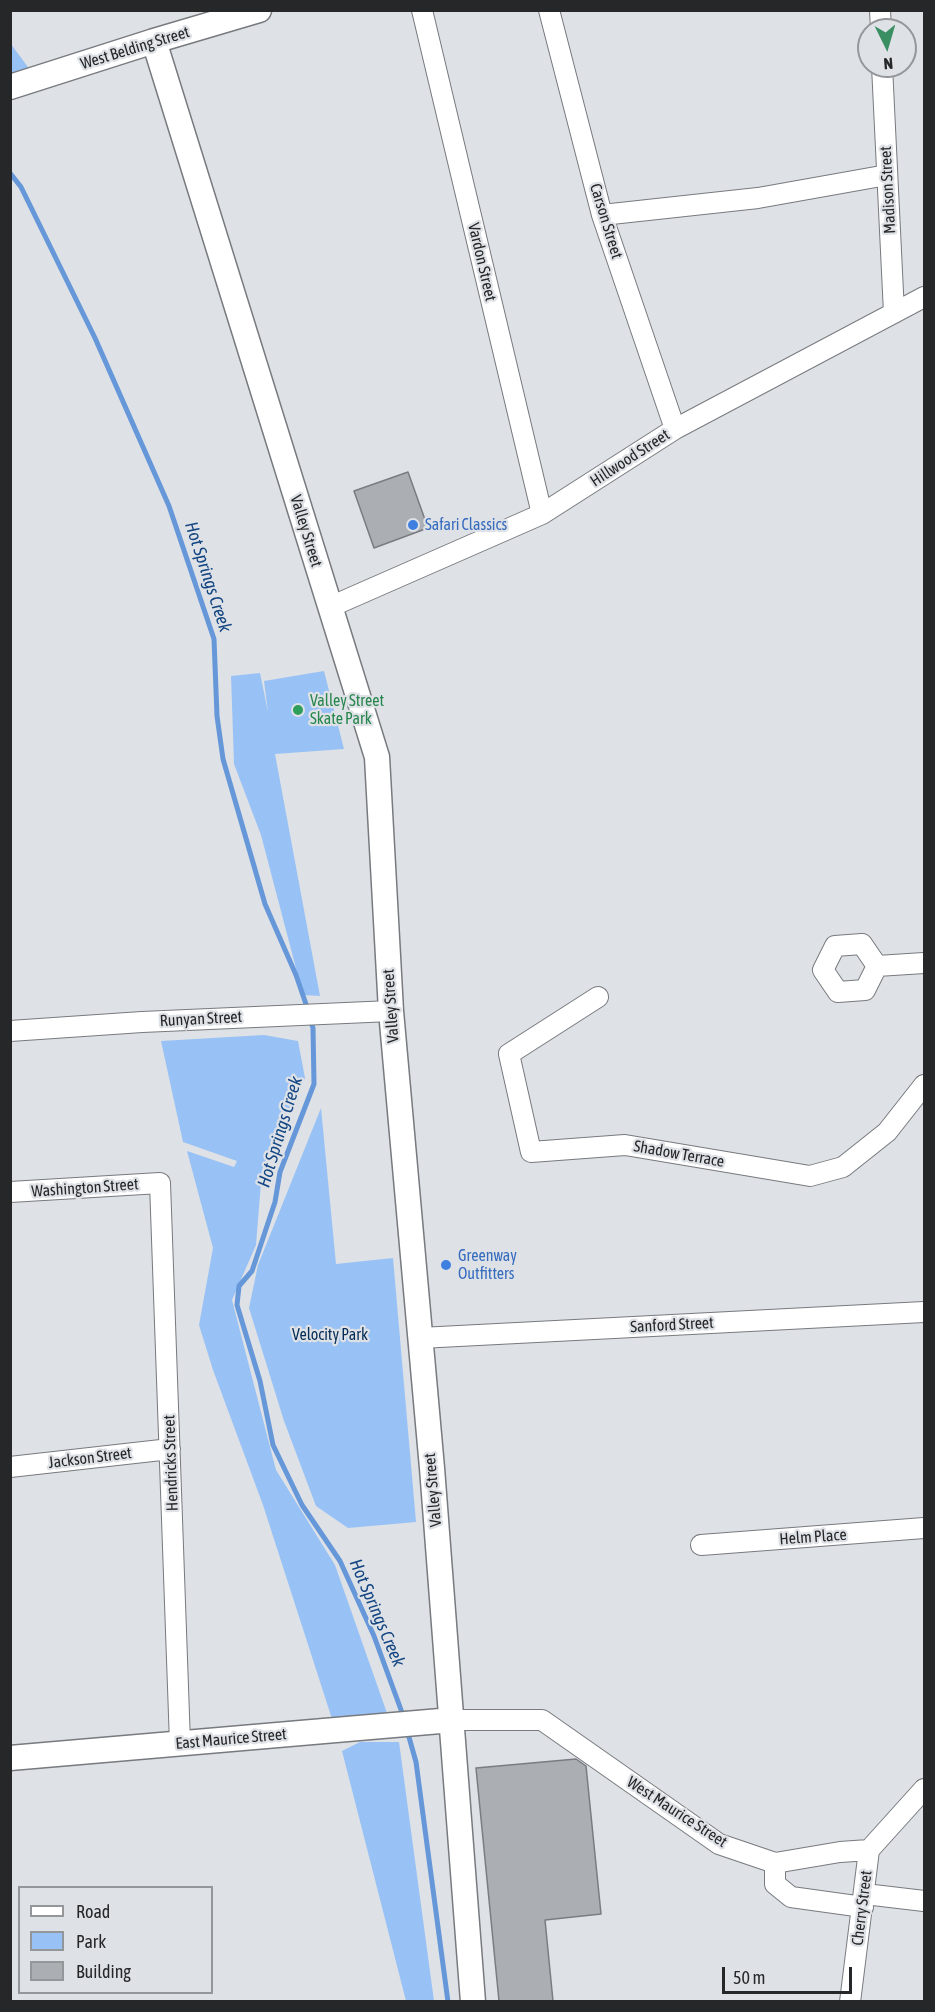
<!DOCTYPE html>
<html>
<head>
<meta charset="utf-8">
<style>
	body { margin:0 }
	#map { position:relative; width:935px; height:2012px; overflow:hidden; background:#dee1e6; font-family:"Asap Condensed",sans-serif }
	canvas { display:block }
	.frame { position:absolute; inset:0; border:12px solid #252728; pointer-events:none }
	.legend { position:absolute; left:18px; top:1886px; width:195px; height:108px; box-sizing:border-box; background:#dee1e6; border:2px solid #94979a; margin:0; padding:8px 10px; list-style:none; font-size:18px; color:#252728 }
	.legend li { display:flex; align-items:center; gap:12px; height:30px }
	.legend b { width:30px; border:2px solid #94979a }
	.north { position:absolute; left:857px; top:18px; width:60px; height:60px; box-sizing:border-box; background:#dee1e6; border:2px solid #94979a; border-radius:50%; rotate:175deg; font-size:16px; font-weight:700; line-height:24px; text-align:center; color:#252728 }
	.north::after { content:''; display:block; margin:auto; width:21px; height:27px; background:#398f62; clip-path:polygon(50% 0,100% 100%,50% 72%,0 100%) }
	.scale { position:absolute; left:722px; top:1967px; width:130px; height:27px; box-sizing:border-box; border:3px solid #252728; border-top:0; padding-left:8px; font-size:18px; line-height:21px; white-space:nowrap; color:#252728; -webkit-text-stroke:4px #dee1e6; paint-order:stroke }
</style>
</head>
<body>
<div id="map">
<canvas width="935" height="2012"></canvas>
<div class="frame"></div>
<ul class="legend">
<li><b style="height:8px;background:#fff"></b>Road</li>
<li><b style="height:16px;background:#98c2f5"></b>Park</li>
<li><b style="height:16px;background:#abafb3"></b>Building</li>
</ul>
<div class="north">N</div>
<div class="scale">50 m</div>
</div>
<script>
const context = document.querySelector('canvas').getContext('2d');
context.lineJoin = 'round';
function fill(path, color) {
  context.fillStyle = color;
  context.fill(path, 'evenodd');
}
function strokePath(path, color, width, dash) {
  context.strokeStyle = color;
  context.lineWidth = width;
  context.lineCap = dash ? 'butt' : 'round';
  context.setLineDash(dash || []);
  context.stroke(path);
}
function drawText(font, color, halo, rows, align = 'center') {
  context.font = font + ' "Asap Condensed",sans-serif';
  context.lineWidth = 4.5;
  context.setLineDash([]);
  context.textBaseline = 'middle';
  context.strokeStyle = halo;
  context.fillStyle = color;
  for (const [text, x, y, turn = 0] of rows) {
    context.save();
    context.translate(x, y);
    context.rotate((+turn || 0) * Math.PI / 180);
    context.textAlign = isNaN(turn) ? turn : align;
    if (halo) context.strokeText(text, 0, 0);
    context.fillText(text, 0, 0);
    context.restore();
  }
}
const green = new Path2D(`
	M11,44l19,26 -19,6z
	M324,671l20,78 -69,5 45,242 -17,-1 -42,-160 -27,-71 -3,-88 29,-3 8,39 -4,-31z
	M264,1035l34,6 7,37 -43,92 -6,75 -24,55 44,170 59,95 53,151 -55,6 -70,-217 -50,-135 -14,-45 14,-77 -26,-97 47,16 3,-6 -54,-19 -22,-101z
	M321,1108l15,156 57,-6 23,264 -68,6 -32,-22 -32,-85 -35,-113 9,-43z
	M360,1742h39l35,259h-28l-64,-250z`);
const stream = new Path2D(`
	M10,173l11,14 74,151 74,168 45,133 3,77 6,43 42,145 31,71 12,35
	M310,1019l3,9 1,56 -34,88 -5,30 -23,69 -13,15 -2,19 23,76 13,64 29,60 38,56 34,75 30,82
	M407,1730l9,32 32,240`);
const building = new Path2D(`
	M408,472l20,56 -54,20 -20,-57z
	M576,1759l10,7 15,148 -56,6 8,81h-54l-23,-233z`);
const minor = new Path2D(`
	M422,10l120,504
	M549,10l53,205 73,214
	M880,10l1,20
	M882,66l12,247
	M602,215l156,-17 129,-23
	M330,607l212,-93 133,-85 249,-132
	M862,944l15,22 -12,24 -27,2 -15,-22 12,-24z
	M877,966l47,-3
	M598,997l-89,57 22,98 94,-7 185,31 33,-9 44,-35 37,-47
	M10,1031l132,-9 249,-11
	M10,1192l150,-9 20,560
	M420,1338l504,-26
	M10,1467l160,-18
	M701,1545l223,-17
	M452,1720h90l177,124 56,19 65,-11 29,-2 55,-61
	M775,1863v21l16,13 72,10
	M865,1894l59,7
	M850,2002l19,-152`);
const tertiary = new Path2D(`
	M154,41l223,716 14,254 41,457 41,534
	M10,87l144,-46 105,-31
	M10,1758l442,-38`);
const markers = [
	[413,525,6,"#3f7fe0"],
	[298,710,6,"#2e9e5b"],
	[446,1265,6,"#3f7fe0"]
];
const streetNames = [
	["West Belding Street",135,48,-17],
	["Madison Street",888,190,-93],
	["Carson Street",606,221,73],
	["Vardon Street",482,262,77],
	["Hillwood Street",630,458,-33],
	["Valley Street",306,531,73],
	["Valley Street",391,1006,-94],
	["Runyan Street",201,1019,-3],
	["Shadow Terrace",679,1154,10],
	["Washington Street",85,1188,-4],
	["Sanford Street",672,1325,-3],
	["Jackson Street",90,1458,-7],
	["Hendricks Street",171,1463,-92],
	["Valley Street",433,1490,-95],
	["Helm Place",813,1537,-4],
	["East Maurice Street",231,1739,-5],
	["West Maurice Street",677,1812,33],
	["Cherry Street",862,1908,-83]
];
const shopNames = [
	["Safari Classics",425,525],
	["Greenway",458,1256],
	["Outfitters",458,1274]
];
const leisureNames = [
	["Valley Street",310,701],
	["Skate Park",310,719]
];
const parkNames = [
	["Velocity Park",330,1335]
];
const waterNames = [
	["Hot Springs Creek",208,577,72],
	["Hot Springs Creek",280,1132,-73],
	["Hot Springs Creek",377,1613,67]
];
fill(green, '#98c2f5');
strokePath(stream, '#6597d9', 5);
fill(building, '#abafb3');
strokePath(building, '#797c80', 1.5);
strokePath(minor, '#777a7e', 22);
strokePath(tertiary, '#777a7e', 27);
strokePath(minor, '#fff', 20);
strokePath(tertiary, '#fff', 24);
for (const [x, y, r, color] of markers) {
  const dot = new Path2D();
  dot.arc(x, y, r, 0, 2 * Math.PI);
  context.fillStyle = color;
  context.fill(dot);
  strokePath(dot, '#dee1e6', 2);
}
drawText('16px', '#252728', '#dee1e6', streetNames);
drawText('16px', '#366cbe', '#dee1e6', shopNames, 'left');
drawText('16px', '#27864d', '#dee1e6', leisureNames, 'left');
drawText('16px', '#062d56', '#dee1e6', parkNames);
drawText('italic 18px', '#134682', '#dee1e6', waterNames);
</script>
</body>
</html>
